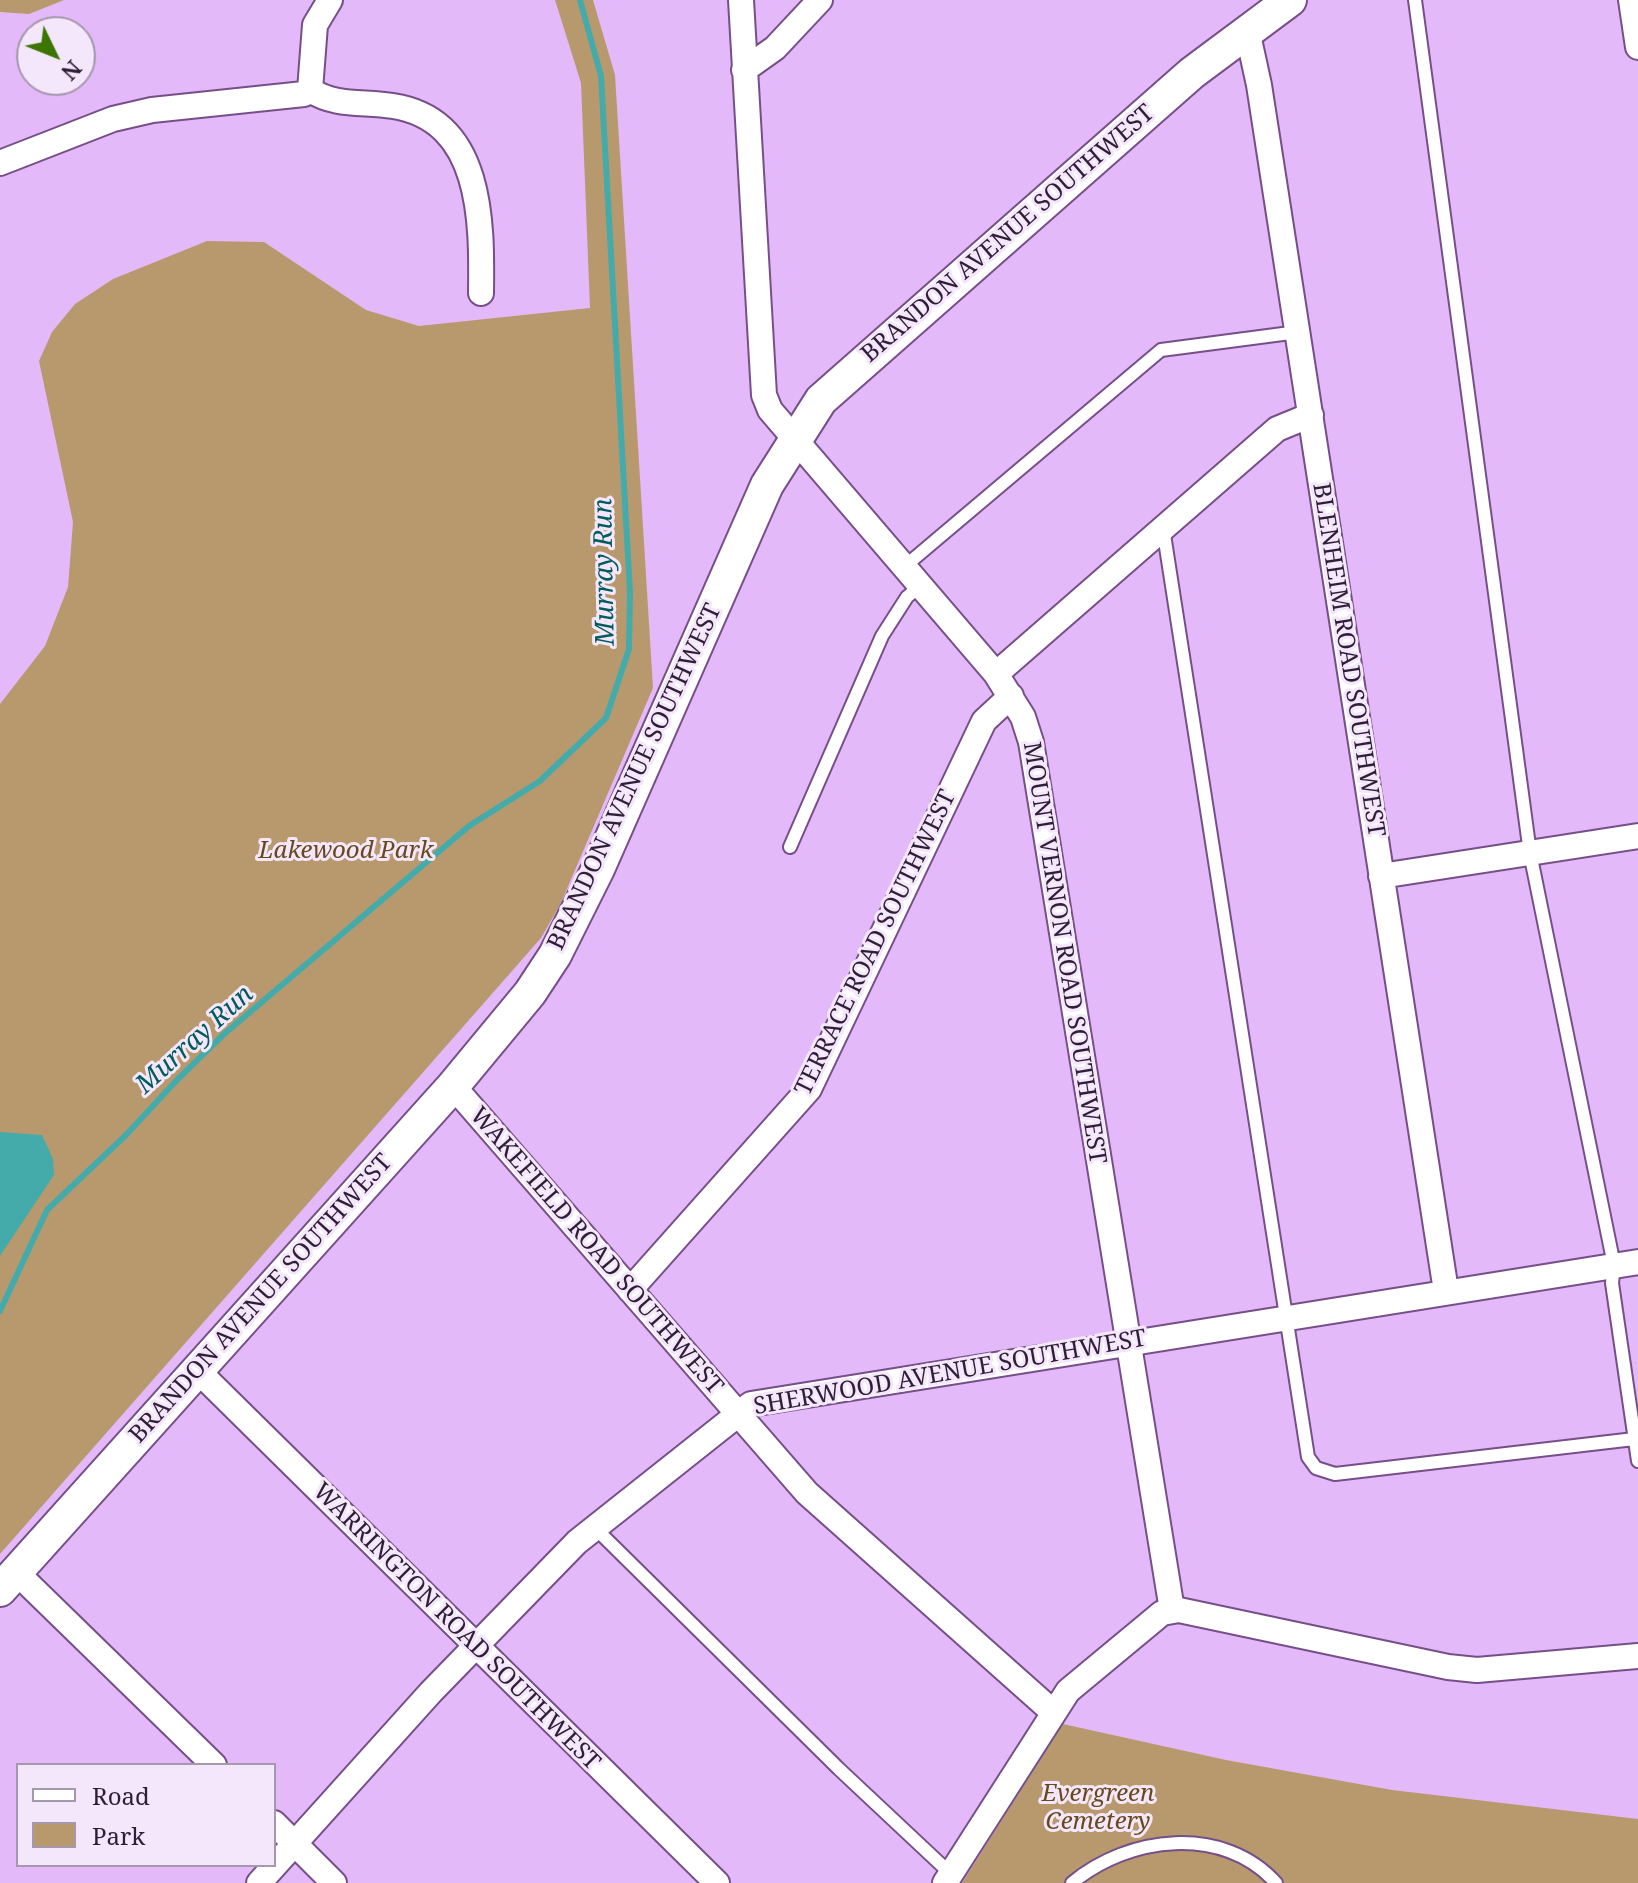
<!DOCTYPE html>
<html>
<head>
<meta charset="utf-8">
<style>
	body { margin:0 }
	#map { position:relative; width:1638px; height:1883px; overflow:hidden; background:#e4b9f9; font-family:"Noto Serif",serif }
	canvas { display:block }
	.legend { position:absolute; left:16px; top:1763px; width:260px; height:104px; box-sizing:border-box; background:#f4e7fb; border:2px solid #a597ac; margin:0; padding:10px 14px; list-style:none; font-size:24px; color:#2f1e36 }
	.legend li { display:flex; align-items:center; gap:16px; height:40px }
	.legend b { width:40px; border:2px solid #a597ac }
	.north { position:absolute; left:16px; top:16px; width:80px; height:80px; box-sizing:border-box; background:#f4e7fb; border:2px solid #a597ac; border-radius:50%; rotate:133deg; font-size:22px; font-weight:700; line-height:32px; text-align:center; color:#2f1e36 }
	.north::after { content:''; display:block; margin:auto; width:28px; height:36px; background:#3d7503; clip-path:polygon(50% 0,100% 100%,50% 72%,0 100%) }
</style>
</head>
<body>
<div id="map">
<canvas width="1638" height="1883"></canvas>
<ul class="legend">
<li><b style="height:10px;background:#fff"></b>Road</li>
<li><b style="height:22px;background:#b8996e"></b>Park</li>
</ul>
<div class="north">N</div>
</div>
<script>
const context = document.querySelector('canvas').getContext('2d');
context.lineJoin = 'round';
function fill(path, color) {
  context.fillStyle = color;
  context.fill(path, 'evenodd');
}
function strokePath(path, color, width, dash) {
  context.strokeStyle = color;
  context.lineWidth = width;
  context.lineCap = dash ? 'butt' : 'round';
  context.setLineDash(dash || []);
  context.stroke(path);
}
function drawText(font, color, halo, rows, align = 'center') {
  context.font = font + ' "Noto Serif",serif';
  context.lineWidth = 6;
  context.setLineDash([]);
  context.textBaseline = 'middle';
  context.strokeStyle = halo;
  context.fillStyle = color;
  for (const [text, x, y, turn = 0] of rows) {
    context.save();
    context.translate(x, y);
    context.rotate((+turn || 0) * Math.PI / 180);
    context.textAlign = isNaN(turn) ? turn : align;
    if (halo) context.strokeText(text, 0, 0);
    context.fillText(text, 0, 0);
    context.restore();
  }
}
const green = new Path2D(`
	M0,0h64l-35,14 -29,-2z
	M555,0h38l22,75 38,613 -93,217 -19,33 -541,616v-850l45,-58 23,-59 5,-65 -34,-161 13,-29 23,-28 38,-25 94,-38 57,1 102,68 53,16 171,-18 -9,-225z
	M1063,1724l163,36 166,30 246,29v64h-676z`);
const water = new Path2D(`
	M0,1132l42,3 11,24 1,16 -54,81z`);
const stream = new Path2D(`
	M0,1311l47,-101 79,-75 50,-54 47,-46 246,-209 71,-45 66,-63 23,-69 1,-57 -29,-516 -21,-76`);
const lane = new Path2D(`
	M1415,0l115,853 84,412 -2,18 26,178
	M1163,528l145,929 8,11 19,6 299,-35
	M904,567l257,-217 137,-18
	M790,847l92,-211 25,-39 14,-12
	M594,1527l245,242 112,105
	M1072,1883c56,-47 151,-59 204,0`);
const street = new Path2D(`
	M741,0l23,395 6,15 226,264 27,43 8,25 141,868
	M1631,0l7,47
	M1247,30l12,55 187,1206
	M744,70l31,-22 45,-48
	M310,90c26,17 54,11 83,16 90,14 89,116 88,187
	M0,163l113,-44 39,-9 152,-16 6,-4 5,-65 15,-25
	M996,674l281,-245 34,-14
	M1381,876l257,-40
	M453,1086l354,407 246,219
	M630,1290l179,-201 175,-368 27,-25
	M197,1370l520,513
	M16,1572l198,193
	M274,1823l60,60
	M259,1883l172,-191 146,-150 174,-138 887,-142
	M945,1883l123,-192 94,-78 17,-3 269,57 29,3 161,-14`);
const secondary = new Path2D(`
	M0,1590l453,-504 77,-93 25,-38 43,-86 169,-384 54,-85 371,-327 98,-73`);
const streetNames = [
	["BRANDON AVENUE SOUTHWEST",1008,234,-41],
	["BLENHEIM ROAD SOUTHWEST",1348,660,81],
	["BRANDON AVENUE SOUTHWEST",635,777,-65],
	["TERRACE ROAD SOUTHWEST",876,943,-64],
	["MOUNT VERNON ROAD SOUTHWEST",1064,953,81],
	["WAKEFIELD ROAD SOUTHWEST",596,1251,49],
	["BRANDON AVENUE SOUTHWEST",261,1299,-48],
	["SHERWOOD AVENUE SOUTHWEST",950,1373,-10],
	["WARRINGTON ROAD SOUTHWEST",456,1627,45]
];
const parkNames = [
	["Lakewood Park",346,851],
	["Evergreen",1098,1794],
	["Cemetery",1098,1822]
];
const waterNames = [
	["Murray Run",605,572,-91],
	["Murray Run",195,1040,-42]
];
fill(green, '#b8996e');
fill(water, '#45abaa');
strokePath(stream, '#45abaa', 6);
strokePath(lane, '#764f88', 16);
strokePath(street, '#764f88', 28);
strokePath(secondary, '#764f88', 36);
strokePath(lane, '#fff', 12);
strokePath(street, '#fff', 24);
strokePath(secondary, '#fff', 32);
drawText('24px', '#2f1e36', '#f4e7fb', streetNames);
drawText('italic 24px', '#68491b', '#f4e7fb', parkNames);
drawText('italic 26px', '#005c5c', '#f4e7fb', waterNames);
</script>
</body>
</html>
